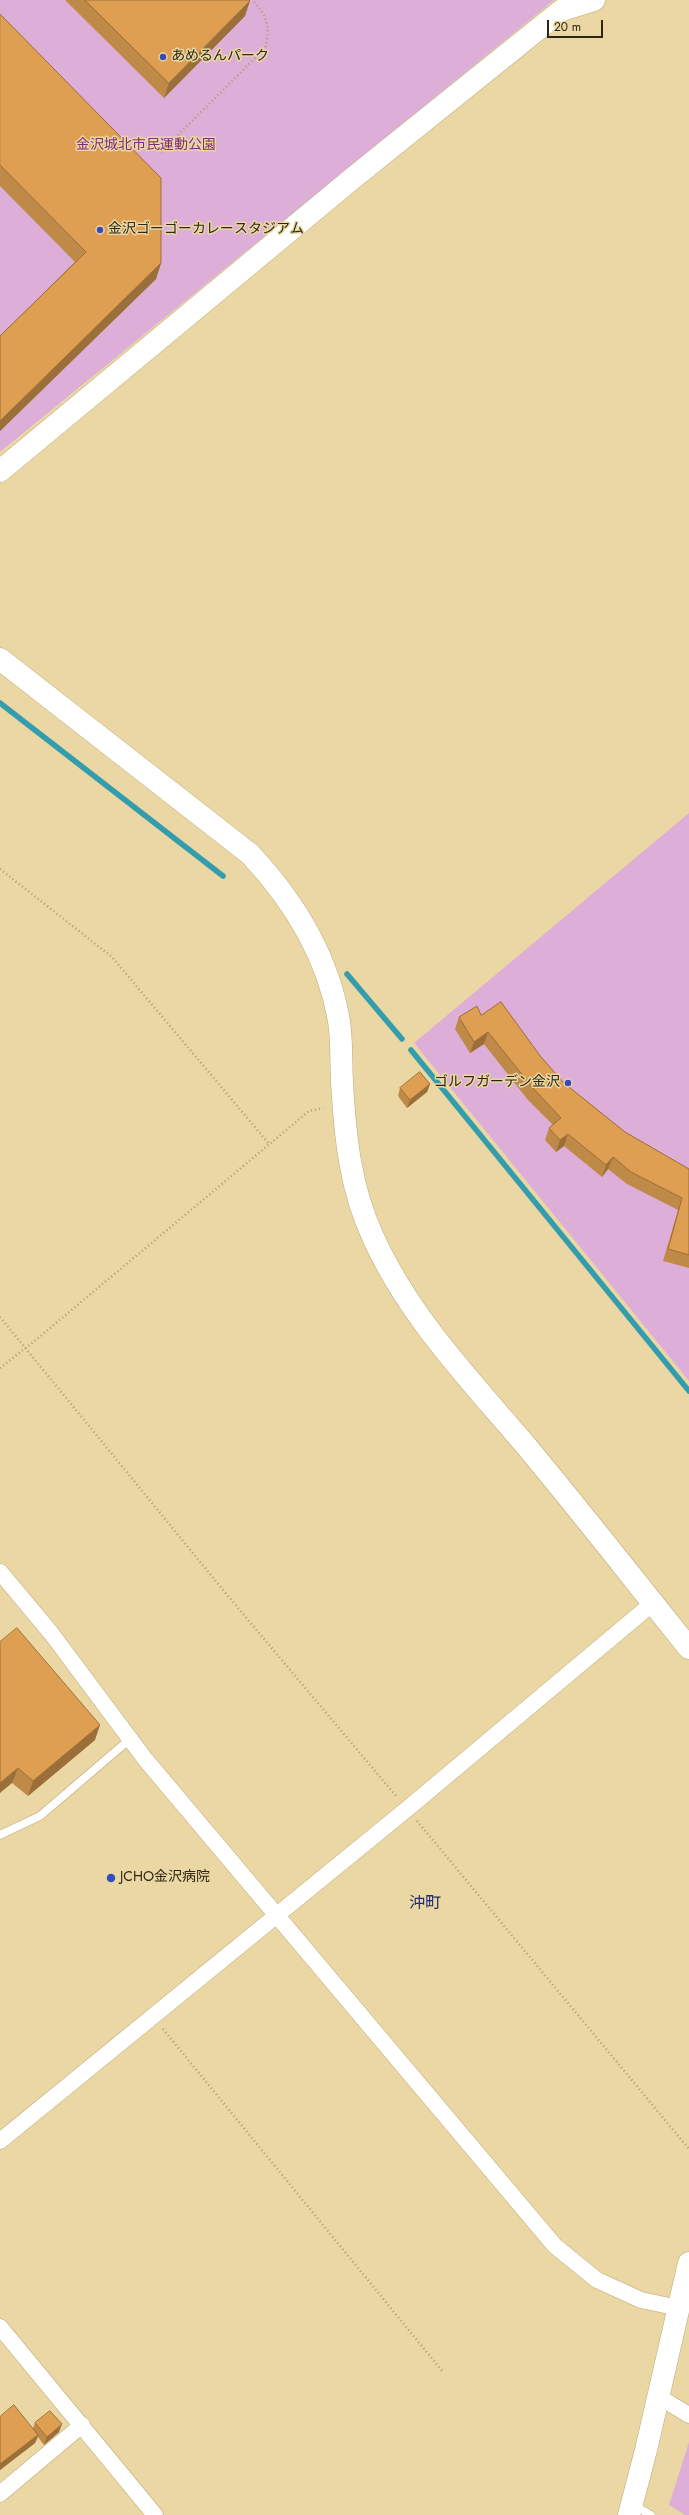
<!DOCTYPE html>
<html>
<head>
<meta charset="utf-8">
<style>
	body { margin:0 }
	#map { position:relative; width:689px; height:2515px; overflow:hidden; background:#ead7a3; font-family:Jost,sans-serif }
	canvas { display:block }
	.scale { position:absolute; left:547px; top:20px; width:56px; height:18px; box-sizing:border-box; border:2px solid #2d2611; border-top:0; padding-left:5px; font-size:12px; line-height:14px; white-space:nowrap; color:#2d2611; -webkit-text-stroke:3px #ead7a3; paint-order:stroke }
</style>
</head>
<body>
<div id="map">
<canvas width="689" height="2515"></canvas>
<div class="scale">20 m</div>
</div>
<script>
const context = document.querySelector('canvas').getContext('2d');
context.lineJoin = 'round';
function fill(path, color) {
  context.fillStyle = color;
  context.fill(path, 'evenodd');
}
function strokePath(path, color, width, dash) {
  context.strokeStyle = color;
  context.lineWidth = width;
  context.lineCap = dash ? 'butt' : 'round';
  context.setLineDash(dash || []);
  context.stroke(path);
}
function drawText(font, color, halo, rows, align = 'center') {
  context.font = font + ' Jost,"Noto Sans JP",sans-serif';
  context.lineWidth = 3;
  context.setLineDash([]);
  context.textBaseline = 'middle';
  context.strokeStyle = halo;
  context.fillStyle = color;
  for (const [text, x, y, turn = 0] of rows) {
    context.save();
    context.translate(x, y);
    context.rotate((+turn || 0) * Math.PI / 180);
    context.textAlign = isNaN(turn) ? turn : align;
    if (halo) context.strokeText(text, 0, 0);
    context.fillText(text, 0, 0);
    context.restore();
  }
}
const green = new Path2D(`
	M0,0h554l-554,452z
	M689,813v568l-275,-338z
	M689,2442v73h-4l-16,-10z`);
const stream = new Path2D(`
	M0,703l223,173
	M347,974l55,65
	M411,1050l278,341`);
const path = new Path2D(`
	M161,152l104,-104c6,-21 2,-33 -13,-48
	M0,869l112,88 158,188
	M0,1317l228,279 168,200
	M0,1368l37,-29 272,-228 14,-3
	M417,1821l272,328
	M163,2029l280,343`);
const lane = new Path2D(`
	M0,1835l40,-19 90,-77
	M633,2505l18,10`);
const street = new Path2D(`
	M0,1572l51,61 94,126 410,487 42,34 44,20 38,8
	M0,2141l407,-332 246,-206
	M0,2327l155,188
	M659,2397l30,18
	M0,2494l82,-69`);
const secondary = new Path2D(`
	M0,471l353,-293 209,-168 32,-10
	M0,659l250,195c44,47 78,103 89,167 3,20 2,41 3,61 3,53 8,106 31,155 36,80 98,144 154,210 55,66 108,134 162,201
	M629,2515l17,-65 43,-187`);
const wall = new Path2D(`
	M65,0h184l-4,16 -81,82z
	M0,14l161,249 -5,16 -156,152v-95l75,-74 -75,-76z
	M481,1015l60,42 23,26 61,49 64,37v99l-26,-7 15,-51 -51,-26 -19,-15 -6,8 -38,-31 -8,6 -11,-12 4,-12 4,-3 -25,-25 -44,-56 -14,9 -15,-24 4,-12z
	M430,1084l-3,8 -20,16 -9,-12 2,-8z
	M0,1642l95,98 -67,56 -16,-13z
	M0,2417l33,11 2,-5 24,9 -15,13 -6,-8 -3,6 -35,27z`);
const shadedWall = new Path2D(`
	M250,1l-5,15 -81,82 5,-15z
	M161,263l-5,16 -156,152v-10z
	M488,1032l-4,12 -14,9 4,-11z
	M430,1084l-3,8 -20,16 3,-8z
	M568,1134l-4,12 -8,6 4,-12z
	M613,1157l-5,12 -6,8 4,-12z
	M100,1725l-5,15 -67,56 5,-15z
	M18,1768l-6,15 -12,10v-10z
	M62,2424l-3,8 -15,13 3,-8z
	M38,2435l-3,8 -35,27v-6z`);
const building = new Path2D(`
	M85,0h164l1,1 -81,82z
	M0,14l161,164v85l-161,158v-85l86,-84 -86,-87z
	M501,1002l40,55 23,26 61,49 64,37v86l-21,-6 14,-51 -51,-26 -18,-15 -7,8 -38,-31 -8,6 -11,-12 12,-10 -28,-30 -45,-56 -14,10 -15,-25 18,-11 4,9z
	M420,1072l10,12 -20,16 -10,-12z
	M17,1628l83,97 -67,56 -15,-13 -18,15v-141z
	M14,2405l24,30 -38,29v-47z
	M50,2411l12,13 -15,13 -12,-14z`);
const markers = [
	[163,57,4,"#354cbe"],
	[100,230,4,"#354cbe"],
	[568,1083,4,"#354cbe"],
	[111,1878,5,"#354cbe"]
];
const poiNames = [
	["あめるんパーク",171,57],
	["金沢ゴーゴーカレースタジアム",108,230],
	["ゴルフガーデン金沢",560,1083,"right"],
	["JCHO金沢病院",120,1878]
];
const parkNames = [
	["金沢城北市民運動公園",146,146]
];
const quarterNames = [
	["沖町",425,1904]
];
fill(green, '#ddafd8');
strokePath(stream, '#339dad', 5.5);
strokePath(lane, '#bba876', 9);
strokePath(street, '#bba876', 17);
strokePath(secondary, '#bba876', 23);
strokePath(path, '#ab9c72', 2.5, [1, 3]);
strokePath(lane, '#fff', 8);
strokePath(street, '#fff', 16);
strokePath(secondary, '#fff', 22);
fill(wall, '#bf8947');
fill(shadedWall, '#9b6f39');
fill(building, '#de9f52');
strokePath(building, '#9b6f39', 1);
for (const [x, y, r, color] of markers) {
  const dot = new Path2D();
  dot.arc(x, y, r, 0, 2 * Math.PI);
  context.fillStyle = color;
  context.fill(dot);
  strokePath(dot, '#ead7a3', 1.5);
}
drawText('14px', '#2d2611', '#ead7a3', poiNames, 'left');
drawText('14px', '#7e2c7b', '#ead7a3', parkNames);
drawText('16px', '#1f2d64', '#ead7a3', quarterNames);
</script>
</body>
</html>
